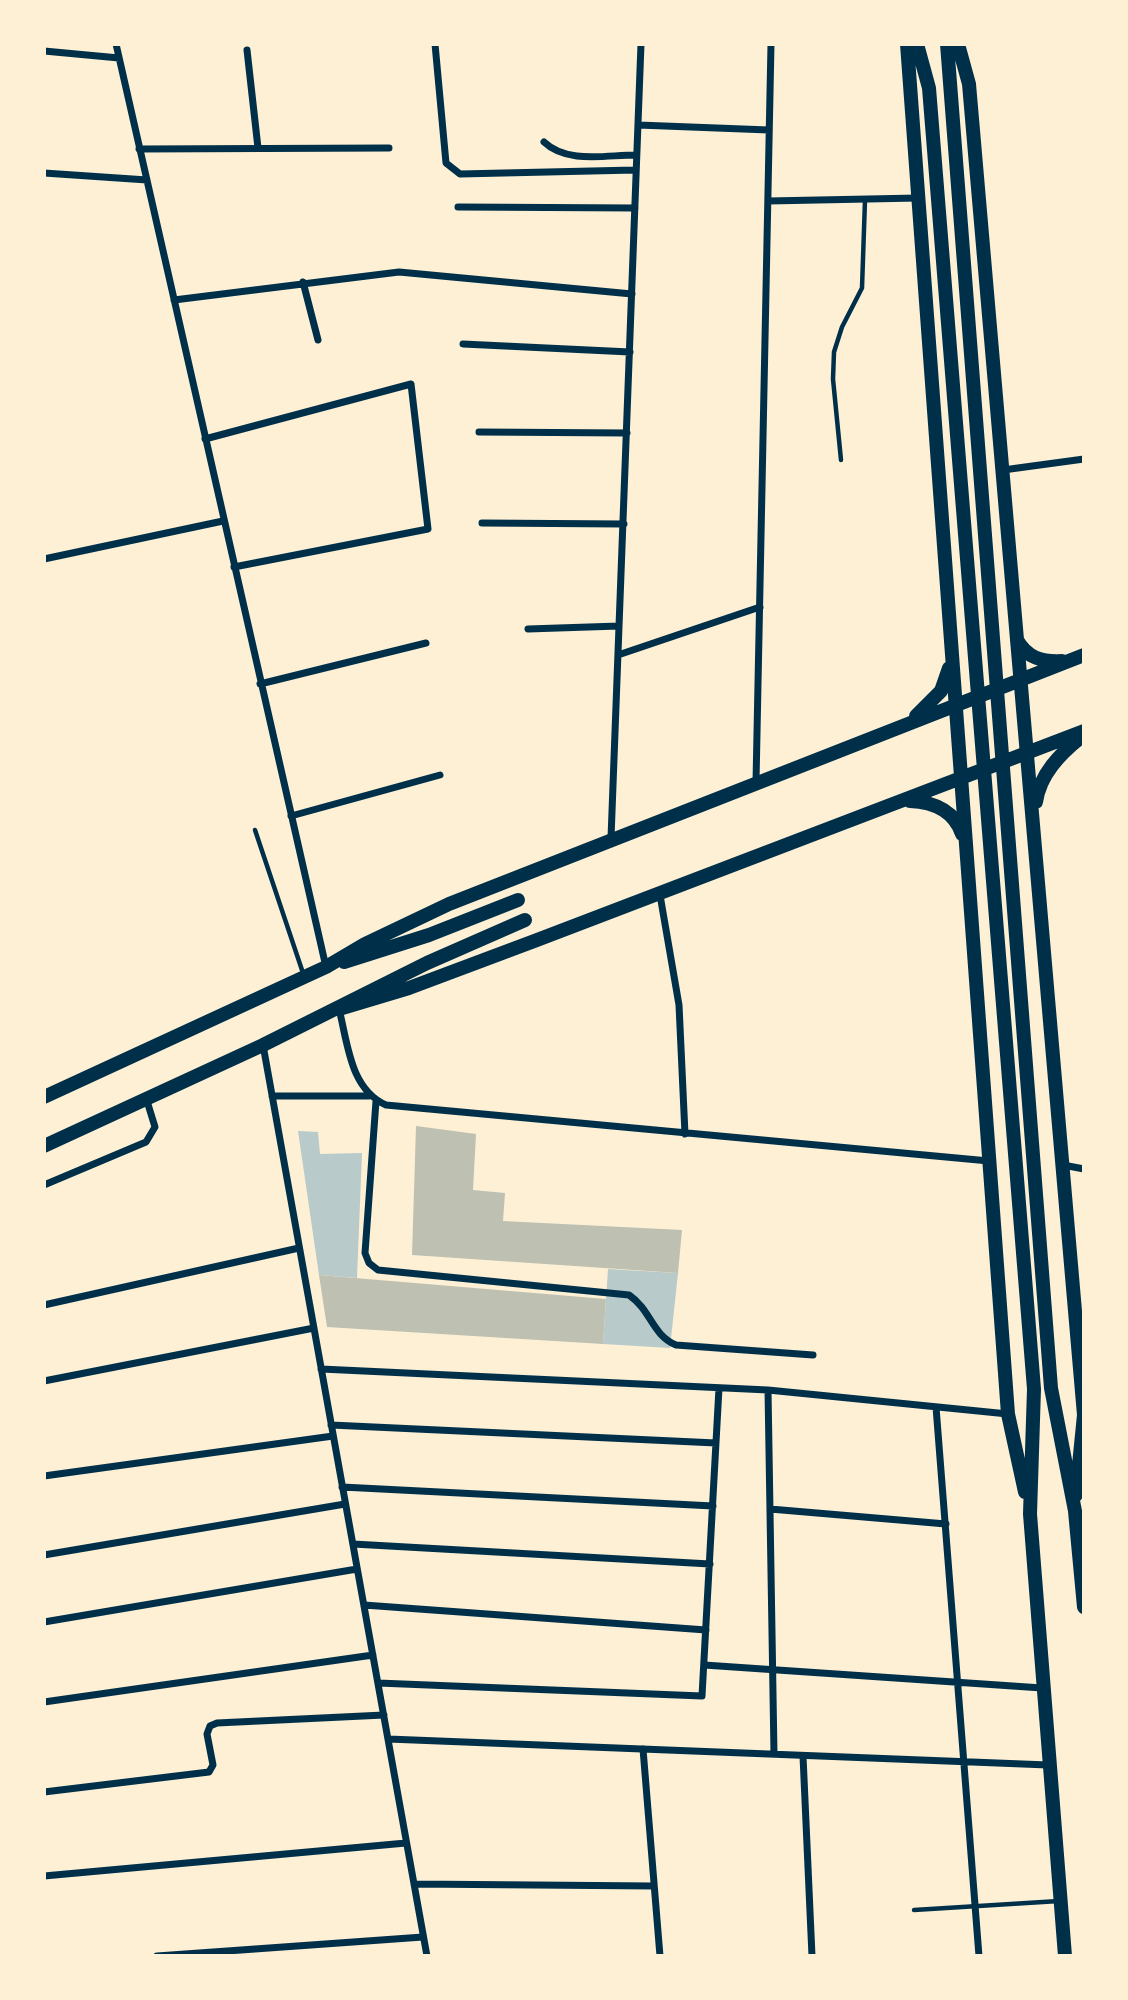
<!DOCTYPE html>
<html>
<head>
<meta charset="utf-8">
<style>
	body { margin:0 }
	#map { position:relative; width:1128px; height:2000px; overflow:hidden; background:#fdf0d5; font-family:"Work Sans",sans-serif }
	canvas { display:block }
	.frame { position:absolute; inset:0; border:46px solid #fdf0d5; pointer-events:none }
</style>
</head>
<body>
<div id="map">
<canvas width="1128" height="2000"></canvas>
<div class="frame"></div>
</div>
<script>
const context = document.querySelector('canvas').getContext('2d');
context.lineJoin = 'round';
function fill(path, color) {
  context.fillStyle = color;
  context.fill(path, 'evenodd');
}
function strokePath(path, color, width, dash) {
  context.strokeStyle = color;
  context.lineWidth = width;
  context.lineCap = dash ? 'butt' : 'round';
  context.setLineDash(dash || []);
  context.stroke(path);
}
const green = new Path2D(`
	M298,1131l20,1 2,22 42,-1 -5,125 -38,-3z
	M608,1269l70,4 -8,75 -67,-4z`);
const building = new Path2D(`
	M416,1126l60,8 -3,56 32,3 -2,28 179,9 -4,43 -266,-18z
	M319,1275l287,24 -3,45 -276,-17z`);
const service = new Path2D(`
	M841,460l-8,-81 1,-27 8,-25 20,-39 3,-88
	M255,830l49,146
	M914,1910l145,-9`);
const minor = new Path2D(`
	M116,44l210,923
	M435,44l11,119 14,11 175,-4
	M247,50l11,98
	M44,51l75,7
	M638,125l131,5
	M544,142c23,22 62,13 91,13
	M139,149l250,-1
	M44,173l103,7
	M768,201l150,-3
	M458,207l177,1
	M303,282l15,58
	M174,300l225,-28 233,22
	M463,344l167,8
	M479,432l148,1
	M205,439l206,-55 17,145 -194,38
	M1003,470l81,-11
	M482,523l142,1
	M44,559l179,-38
	M528,629l91,-3
	M618,655l142,-48
	M260,684l166,-41
	M756,782l15,-738
	M291,816l149,-41
	M611,838l30,-794
	M660,895l19,110 6,129
	M339,1009c9,35 11,80 47,96l603,56
	M263,1045l164,911
	M272,1096h97
	M376,1101l-11,152 4,10 9,7 251,25c22,15 23,40 47,50l137,10
	M1063,1165l21,4
	M44,1185l102,-43 9,-15 -8,-26
	M44,1305l255,-57
	M321,1369l447,21 240,24
	M44,1381l270,-53
	M768,1390l6,364
	M936,1407l43,549
	M331,1425l385,18
	M44,1476l289,-40
	M342,1487l371,19
	M770,1509l176,15
	M353,1544l357,20
	M44,1555l301,-51
	M364,1605l342,25
	M44,1622l313,-53
	M704,1665l338,23
	M378,1683l324,13 17,-308
	M44,1702l329,-47
	M388,1739l660,26
	M643,1749l17,207
	M803,1756l9,200
	M44,1792l165,-20 4,-7 -6,-31 3,-8 7,-3 167,-8
	M44,1876l362,-33
	M414,1884l240,2
	M157,1956l266,-19`);
const trunk = new Path2D(`
	M907,44l101,1370 17,78
	M917,44l12,44 105,1301 -4,125 35,442
	M947,44l104,1344 24,123 9,96
	M958,44l11,40 115,1331 -8,80
	M1017,640c10,18 25,22 45,21
	M916,716l25,-25 8,-23
	M910,801c23,1 44,9 52,33
	M1036,802c4,-28 24,-48 45,-65
	M344,962l85,-27 89,-35
	M339,1009l70,-21 128,-48 547,-209
	M44,1097l282,-130 39,-23 84,-40 635,-249
	M44,1146l219,-101 164,-82 98,-43`);
fill(green, '#b9caca');
fill(building, '#bec0b2');
strokePath(service, '#003049', 4.5);
strokePath(minor, '#003049', 7);
strokePath(trunk, '#003049', 14);
</script>
</body>
</html>
